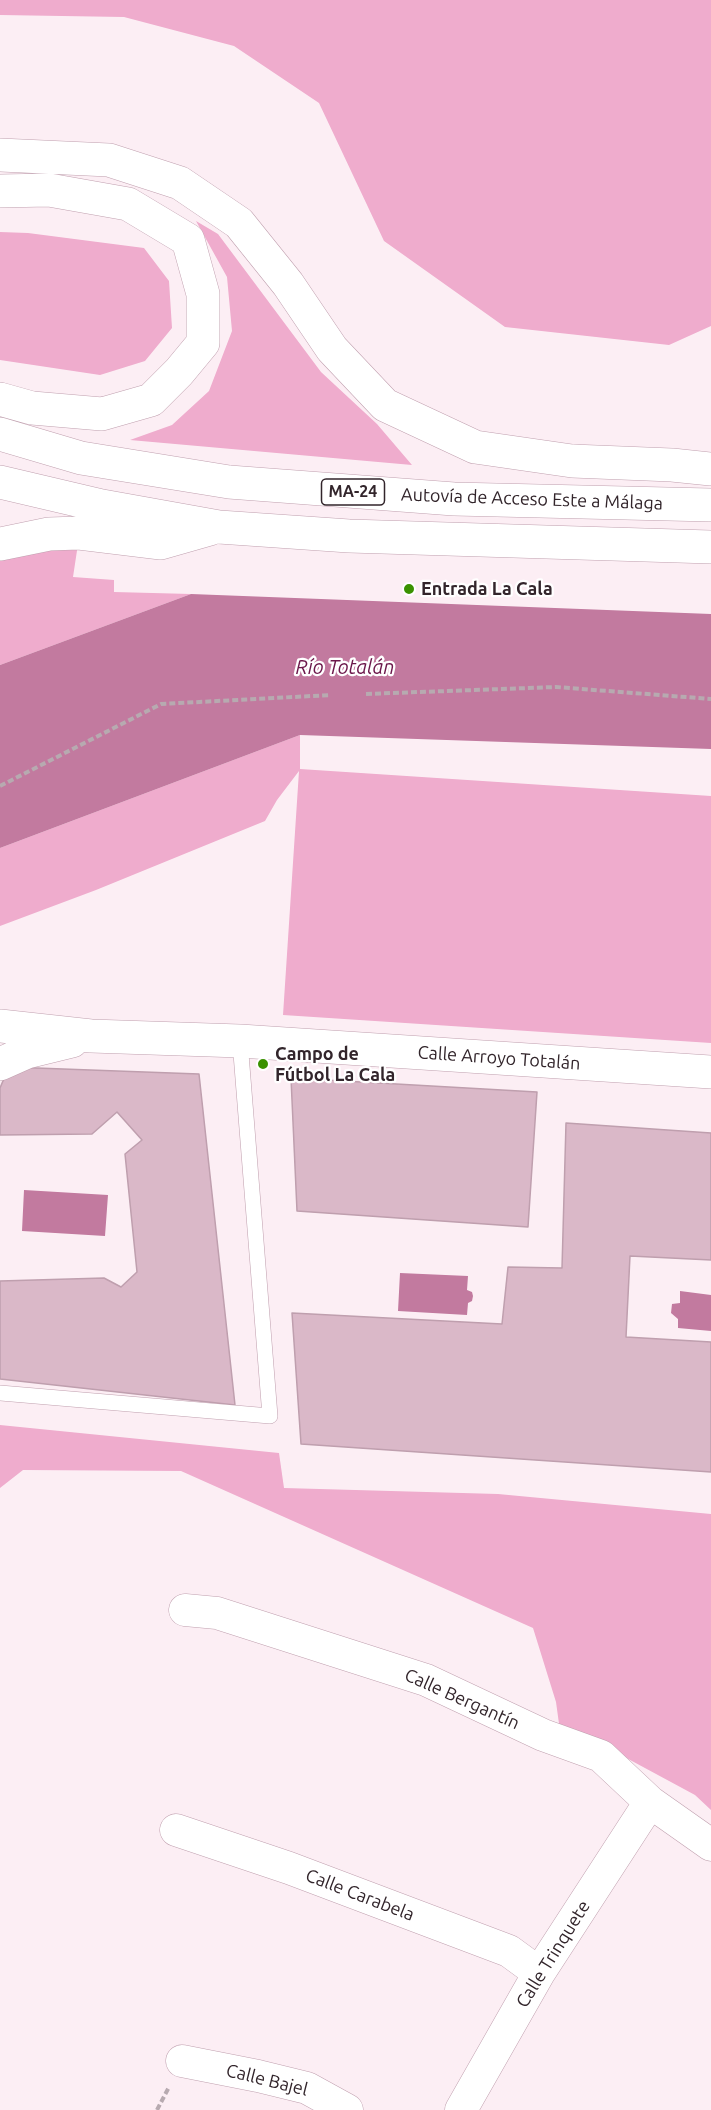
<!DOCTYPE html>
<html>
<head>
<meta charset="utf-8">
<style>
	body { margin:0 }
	canvas { display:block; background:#fceef4 }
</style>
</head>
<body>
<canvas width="711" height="2110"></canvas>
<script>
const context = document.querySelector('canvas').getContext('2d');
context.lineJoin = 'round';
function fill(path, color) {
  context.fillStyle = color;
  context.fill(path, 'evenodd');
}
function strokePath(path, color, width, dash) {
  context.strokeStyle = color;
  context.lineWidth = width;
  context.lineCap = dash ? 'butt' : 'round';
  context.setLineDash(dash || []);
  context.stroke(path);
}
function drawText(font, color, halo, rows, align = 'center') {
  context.font = font + ' Ubuntu,sans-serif';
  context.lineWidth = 4.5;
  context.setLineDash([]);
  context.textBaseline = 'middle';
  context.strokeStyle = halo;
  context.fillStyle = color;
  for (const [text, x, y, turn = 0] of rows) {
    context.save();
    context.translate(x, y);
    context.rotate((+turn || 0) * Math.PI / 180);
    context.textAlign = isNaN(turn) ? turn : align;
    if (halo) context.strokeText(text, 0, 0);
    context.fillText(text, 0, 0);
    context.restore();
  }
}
const green = new Path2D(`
	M0,0h711v326l-42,19 -164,-18 -121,-86 -65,-138 -85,-57 -110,-29 -124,-2z
	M196,221l22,13 103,138 56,52 35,41 -282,-25 42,-15 37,-34 23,-60 -5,-54z
	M0,232l28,1 116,15 25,33 3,47 -27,33 -45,14 -100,-15z
	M78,544l-5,33 41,3v12l77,2 -191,71v-111z
	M300,735v34l411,27v247l-428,-28 16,-244 -22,29 -12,21 -169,69 -96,36v-78z
	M0,1425l279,28 5,35 214,6 213,20v296l-16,-15 -89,-48 -46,-16 -4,-29 -23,-74 -352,-157 -158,-1 -23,18z`);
const water = new Path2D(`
	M191,594l520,20v135l-411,-14 -300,113v-183z
	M24,1190l84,5 -3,41 -83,-5z
	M400,1273l68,3 -1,14 5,2 1,4 -1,5 -4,2 -1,12 -69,-4z
	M680,1291l31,4v36l-33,-3v-9l-7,-6 1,-9 8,-1z`);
const building = new Path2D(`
	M9,1067l190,7 36,331 -235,-26v-98l104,-3 17,9 16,-15 -12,-118 17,-14 -25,-28 -25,22 -92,1v-47z
	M291,1078l246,14 -9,135 -231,-16z
	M566,1123l145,10v127l-81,-4 -4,81 85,5v130l-410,-28 -9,-131 210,11 6,-57 54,1z`);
const path = new Path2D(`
	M366,694l190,-7 155,12
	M0,786l161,-82 170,-9
	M157,2110l12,-23`);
const service = new Path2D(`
	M0,1393l270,23 -30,-375`);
const minor = new Path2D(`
	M185,1610l32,3 209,67 117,55 58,21 49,46 61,43
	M176,1830l113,38 220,83 30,22
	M182,2061l76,15 49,12 40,22
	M461,2110l78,-137 111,-171`);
const tertiary = new Path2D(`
	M0,1026l91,10 149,5 471,31
	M0,1064l27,-12 45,-11`);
const trunk = new Path2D(`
	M0,155l109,5 71,23 59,40 49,61 44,65 53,56 90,42 97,14 100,4 39,4
	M0,191l49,-1 79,14 60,36 15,54v49l-24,29 -28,28 -49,14 -70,-6 -32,-9
	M0,434l81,24 148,24 225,17 257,6
	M0,482l102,24 117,21 130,9 362,11
	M0,544l49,-10 30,-1 82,10 49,-14`);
const markers = [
	[409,589,6,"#3a9100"],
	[263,1064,6,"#3a9100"]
];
const shields = [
	[353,492,63]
];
const shieldNames = [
	["MA-24",353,492]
];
const streetNames = [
	["Autovía de Acceso Este a Málaga",532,499,2],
	["Calle Arroyo Totalán",499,1058,4],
	["Calle Bergantín",462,1699,24],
	["Calle Carabela",360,1895,21],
	["Calle Trinquete",553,1954,-58],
	["Calle Bajel",267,2080,14]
];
const poiNames = [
	["Entrada La Cala",421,589],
	["Campo de",275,1054],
	["Fútbol La Cala",275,1075]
];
const waterNames = [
	["Río Totalán",345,667]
];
fill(green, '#efaccd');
fill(water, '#c27a9f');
fill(building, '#dab8c8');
strokePath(building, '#bf9fae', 1.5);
strokePath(service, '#c0a0af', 16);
strokePath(minor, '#c0a0af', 33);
strokePath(tertiary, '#c0a0af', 34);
strokePath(trunk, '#c0a0af', 34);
strokePath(path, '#b7aab0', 4, [6, 3]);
strokePath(service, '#fff', 15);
strokePath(minor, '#fff', 32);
strokePath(tertiary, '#fff', 33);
strokePath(trunk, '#fff', 33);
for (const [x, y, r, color] of markers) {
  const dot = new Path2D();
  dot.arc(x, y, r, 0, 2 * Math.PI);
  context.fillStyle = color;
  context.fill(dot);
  strokePath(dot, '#fff', 2);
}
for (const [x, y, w] of shields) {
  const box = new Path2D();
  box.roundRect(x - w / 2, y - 13, w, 26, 4.5);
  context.fillStyle = '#fff';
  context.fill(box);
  strokePath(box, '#32252b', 1.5);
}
drawText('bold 16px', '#32252b', null, shieldNames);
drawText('18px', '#32252b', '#fff', streetNames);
drawText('bold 18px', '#32252b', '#fff', poiNames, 'left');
drawText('italic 20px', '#6c174b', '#fff', waterNames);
</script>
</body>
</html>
